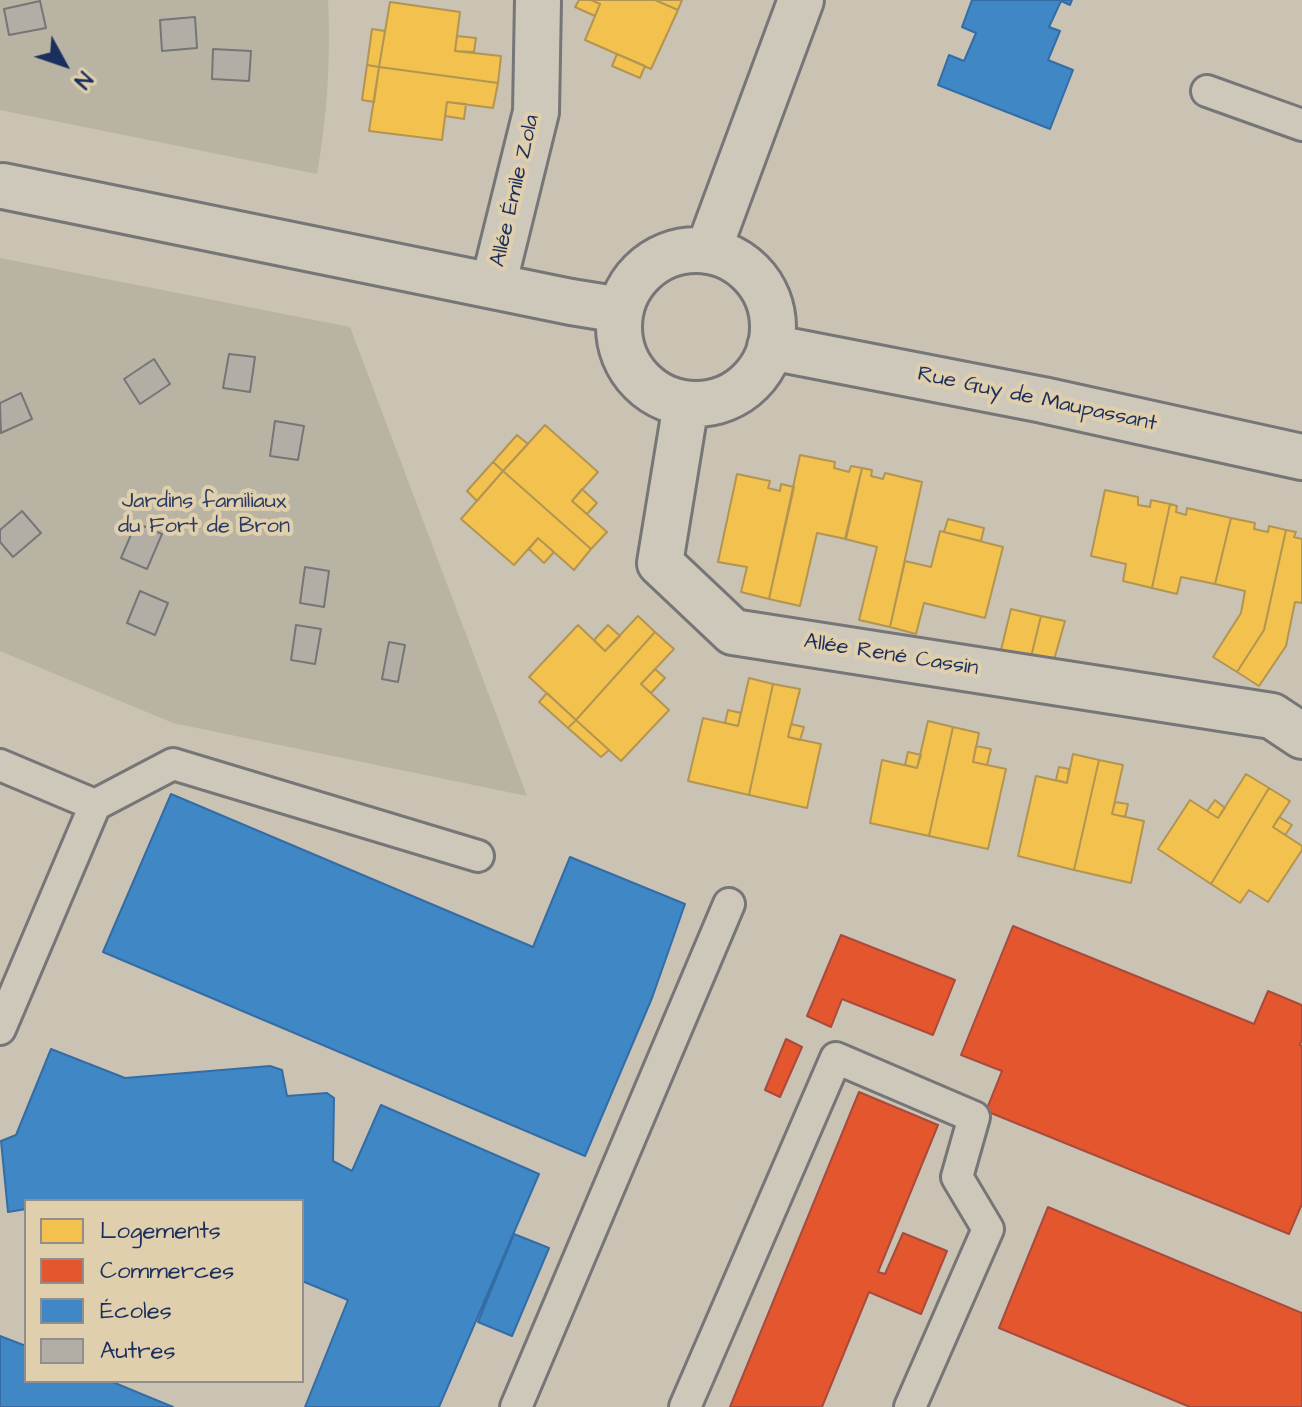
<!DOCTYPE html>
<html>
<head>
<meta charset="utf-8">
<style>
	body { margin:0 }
	#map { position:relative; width:1302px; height:1407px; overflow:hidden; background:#cac2b2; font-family:"Architects Daughter",sans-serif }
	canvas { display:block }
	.legend { position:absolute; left:24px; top:1199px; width:280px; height:184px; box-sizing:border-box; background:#e0cfac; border:2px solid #918f8d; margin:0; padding:10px 14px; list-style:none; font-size:24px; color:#1b2f5e }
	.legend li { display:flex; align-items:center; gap:16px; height:40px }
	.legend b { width:40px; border:2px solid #918f8d }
	.north { position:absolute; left:24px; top:24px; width:80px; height:80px; -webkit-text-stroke:6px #e0cfac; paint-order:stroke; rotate:130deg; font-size:22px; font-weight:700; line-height:32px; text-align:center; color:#1b2f5e }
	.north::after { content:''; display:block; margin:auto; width:28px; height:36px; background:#1b2f5e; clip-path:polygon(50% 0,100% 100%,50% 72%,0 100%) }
</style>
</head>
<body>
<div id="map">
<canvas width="1302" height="1407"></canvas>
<ul class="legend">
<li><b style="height:22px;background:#f2c14e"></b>Logements</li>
<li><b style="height:22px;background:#e4572e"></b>Commerces</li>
<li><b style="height:22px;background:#3f88c5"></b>Écoles</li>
<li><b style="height:22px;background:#b3aea5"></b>Autres</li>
</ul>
<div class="north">N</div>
</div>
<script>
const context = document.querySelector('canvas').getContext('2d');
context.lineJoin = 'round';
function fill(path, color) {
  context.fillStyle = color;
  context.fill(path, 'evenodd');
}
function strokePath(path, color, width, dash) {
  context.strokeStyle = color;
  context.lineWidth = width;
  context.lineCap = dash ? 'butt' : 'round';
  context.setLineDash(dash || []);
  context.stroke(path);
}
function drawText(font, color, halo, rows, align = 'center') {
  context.font = font + ' "Architects Daughter",sans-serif';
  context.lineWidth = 8;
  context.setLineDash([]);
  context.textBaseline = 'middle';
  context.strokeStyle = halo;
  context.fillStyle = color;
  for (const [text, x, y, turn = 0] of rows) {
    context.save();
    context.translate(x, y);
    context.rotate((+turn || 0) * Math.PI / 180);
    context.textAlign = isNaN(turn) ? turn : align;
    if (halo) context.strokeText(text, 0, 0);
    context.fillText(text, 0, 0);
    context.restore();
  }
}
const green = new Path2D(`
	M0,0h328c3,58 -1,117 -11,174l-317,-64z
	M0,258l350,69 177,469 -354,-73 -173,-72z`);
const homes = new Path2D(`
	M579,0h12l9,4 -5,12 -20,-9z
	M591,0h64l23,10 -27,59 -66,-29 15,-36z
	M655,0h27l-4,10z
	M390,2l70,10 -5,39 46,5 -3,27 -119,-16z
	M372,29l13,2 -6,36 -12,-2z
	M457,36l19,2 -2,14 -19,-1z
	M617,54l28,12 -5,12 -28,-12z
	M367,65l12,2 -5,35 -12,-2z
	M379,67l119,16 -5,25 -46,-6 -5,38 -73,-9z
	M447,102l19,2 -2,15 -19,-3z
	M545,425l53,47 -26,29 35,31 -16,17 -88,-78z
	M517,435l11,9 -25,27 -10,-9z
	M800,455l35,7 -1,6 15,4 2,-6 11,2 -16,71 -29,-6 -17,73 -31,-7z
	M493,462l10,9 -26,30 -10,-10z
	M862,468l10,2 -1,6 12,3 2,-6 37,9 -32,145 -31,-7 18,-73 -32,-8z
	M503,471l88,78 -17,21 -36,-32 -24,27 -53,-46z
	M737,474l33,7 -2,7 12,3 1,-7 13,3 -25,112 -28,-7 6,-25 -29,-5z
	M582,489l15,14 -10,11 -15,-13z
	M1105,490l33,7v8l12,2 1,-7 19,4 -18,84 -29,-7 3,-17 -35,-8z
	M1170,504l7,2 -1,6 10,3 1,-7 44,10 -16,66 -34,-7 -4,17 -25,-6z
	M1231,518l24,5 -1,6 14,3 1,-6 17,4 -22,100 -27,42 -24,-15 28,-44 4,-22 -30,-7z
	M948,519l36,9 -3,13 -37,-9z
	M1286,530l10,2 -2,5 8,2v64l-7,-1 -9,44 -27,40 -22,-14 27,-42z
	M940,531l63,16 -18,71 -61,-15 -8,31 -26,-7 15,-66 26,6z
	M538,538l16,14 -10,11 -15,-14z
	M1011,609l30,7 -11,45 -30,-7z
	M638,616l17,16 -79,88 -47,-43 49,-52 27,26z
	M1041,616l24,5 -13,46 -22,-6z
	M608,625l12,11 -15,15 -11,-11z
	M655,632l19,17 -33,35 28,26 -48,51 -45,-41z
	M655,669l10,9 -14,15 -10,-9z
	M749,678l24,6 -24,111 -61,-14 15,-63 35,8z
	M773,684l27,5 -12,48 33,7 -14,64 -58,-13z
	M547,693l29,27 -8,8 -29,-26z
	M728,710l13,3 -3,13 -13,-3z
	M576,720l33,30 -8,7 -33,-29z
	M928,721l25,6 -24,109 -59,-13 12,-63 35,8z
	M791,724l13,3 -4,13 -12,-3z
	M953,727l26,6 -6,29 33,7 -18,80 -59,-13z
	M976,746l15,3 -4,16 -14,-3z
	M908,752l13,3 -4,13 -12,-3z
	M1073,754l26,6 -25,110 -56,-14 18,-80 31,7z
	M1099,760l24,5 -11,49 32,7 -13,62 -57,-13z
	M1059,767l10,2 -2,14 -11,-3z
	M1246,774l23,14 -58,96 -53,-35 32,-49 28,18z
	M1269,788l21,13 -17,26 29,19v4l-34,52 -19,-12 -9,13 -29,-19z
	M1215,800l10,8 -7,10 -11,-7z
	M1115,802l13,2 -3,13 -13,-3z
	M1279,817l13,8 -7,10 -12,-8z`);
const shops = new Path2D(`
	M1013,926l241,98 14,-33 34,14v34l-2,6 2,1v158l-13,30 -303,-123 16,-40 -41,-16z
	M841,935l114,45 -22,55 -91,-36 -11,28 -24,-11z
	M786,1039l16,8 -22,50 -15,-7z
	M859,1092l79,33 -60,147 7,2 18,-41 44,18 -26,63 -52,-22 -47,115h-92z
	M1048,1207l254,106v94h-112l-191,-79z`);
const schools = new Path2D(`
	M972,0h100l-2,5 -9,-4 -12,26 11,4 -12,29 25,10 -23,59 -112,-44 11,-30 15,6 12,-28 -14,-6z
	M171,794l362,153 37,-90 115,47 -33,94 -67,158 -482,-204z
	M51,1049l74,29 145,-12 12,4 5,26 40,-3 7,5 -1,63 19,10 29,-66 158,69 -100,233h-134l43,-107 -46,-19v-80h-276v8l-18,3 -7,-71 15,-6z
	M514,1234l35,14 -37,88 -34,-14z
	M0,1336l26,10v35h84l63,26h-173z`);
const building = new Path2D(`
	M40,1l6,27 -37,7 -5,-26z
	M195,17l2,31 -35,3 -2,-31z
	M213,49l38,2 -2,30 -37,-2z
	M229,354l26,3 -5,35 -27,-4z
	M154,359l16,25 -30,20 -16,-25z
	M21,393l11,26 -31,14 -1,-30z
	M275,421l29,5 -6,34 -28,-4z
	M22,511l19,22 -28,24 -13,-15v-12z
	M136,523l26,11 -15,35 -26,-11z
	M305,567l24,4 -5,36 -24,-4z
	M140,591l28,12 -13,32 -28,-12z
	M296,625l25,4 -6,35 -24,-4z
	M389,642l16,3 -7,37 -16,-3z`);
const service = new Path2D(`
	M1207,91l95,34
	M0,765l95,40 -95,224
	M95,805l78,-41 305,92
	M516,1407l213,-503
	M685,1407l151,-349 138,59 -17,60 31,52 -78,178`);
const minor = new Path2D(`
	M3,186l568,116 50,8
	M619 327a77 77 0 1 1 154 0a77 77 0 1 1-154 0Z
	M708,251l93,-251
	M493,286l43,-174 2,-112
	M770,347l273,53 259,57
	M686,404l-26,159 73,69 539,84 30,20`);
const streetNames = [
	["Allée Émile Zola",516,191,-77],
	["Rue Guy de Maupassant",1037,400,12],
	["Allée René Cassin",891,656,9]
];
const parkNames = [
	["Jardins familiaux",204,502],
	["du Fort de Bron",204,527]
];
fill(green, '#b9b3a3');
fill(homes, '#f2c14e');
strokePath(homes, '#b29553', 2);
fill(shops, '#e4572e');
strokePath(shops, '#a84b3c', 2);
fill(schools, '#3f88c5');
strokePath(schools, '#346da6', 2);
fill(building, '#b3aea5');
strokePath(building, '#767678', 2);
strokePath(service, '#767678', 36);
strokePath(minor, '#767678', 50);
strokePath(service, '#cec8bb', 30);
strokePath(minor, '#cec8bb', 44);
drawText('22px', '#1b2f5e', '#e0cfac', streetNames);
drawText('22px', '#2b3c64', '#e0cfac', parkNames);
</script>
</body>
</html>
